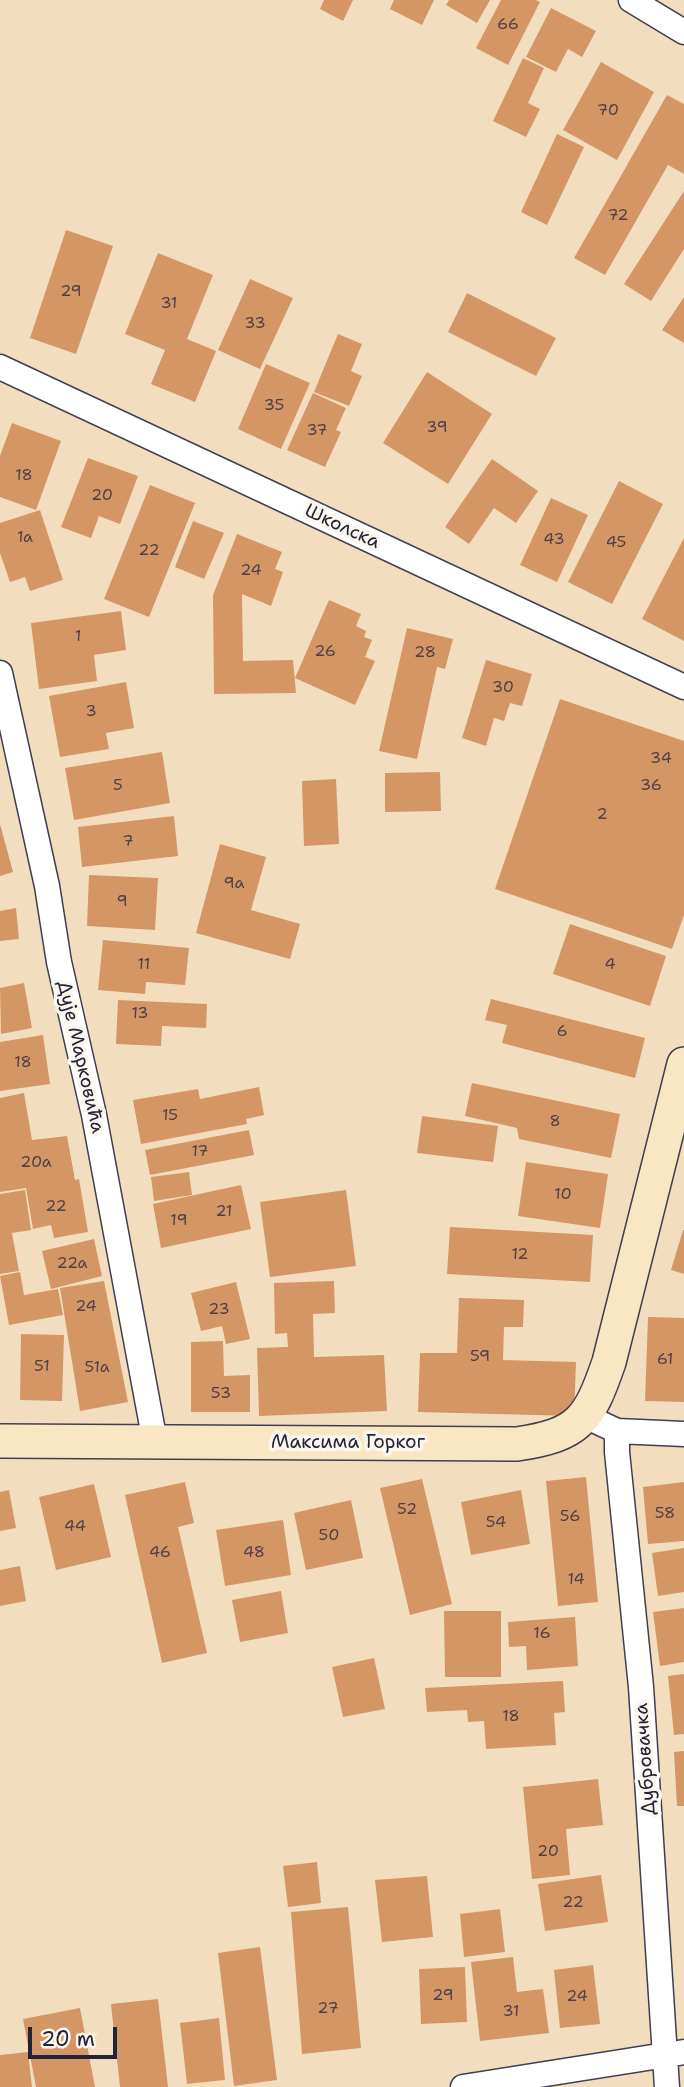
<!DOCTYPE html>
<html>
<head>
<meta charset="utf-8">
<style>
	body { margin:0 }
	#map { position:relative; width:684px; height:2087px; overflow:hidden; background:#f2debf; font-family:"Shantell Sans",sans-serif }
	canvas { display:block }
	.scale { position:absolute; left:28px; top:2027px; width:89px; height:32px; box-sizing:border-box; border:4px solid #22223b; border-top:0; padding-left:9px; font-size:21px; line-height:24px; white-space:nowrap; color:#22223b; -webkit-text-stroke:5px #fbf7ec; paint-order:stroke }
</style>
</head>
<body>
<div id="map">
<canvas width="684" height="2087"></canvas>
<div class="scale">20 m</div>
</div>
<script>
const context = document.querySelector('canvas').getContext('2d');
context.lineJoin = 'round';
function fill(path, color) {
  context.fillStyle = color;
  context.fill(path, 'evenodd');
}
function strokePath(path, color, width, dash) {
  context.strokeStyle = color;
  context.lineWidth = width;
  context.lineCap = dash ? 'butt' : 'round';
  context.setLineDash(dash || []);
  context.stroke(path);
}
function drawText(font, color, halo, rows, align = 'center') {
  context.font = font + ' "Shantell Sans",sans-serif';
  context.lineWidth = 7;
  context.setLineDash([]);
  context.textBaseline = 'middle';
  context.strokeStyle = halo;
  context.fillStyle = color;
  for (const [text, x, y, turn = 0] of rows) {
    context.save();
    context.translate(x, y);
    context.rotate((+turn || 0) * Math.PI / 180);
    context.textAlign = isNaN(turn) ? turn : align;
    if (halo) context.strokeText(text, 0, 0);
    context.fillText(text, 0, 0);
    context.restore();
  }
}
const building = new Path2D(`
	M324,0h29l-10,21 -23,-12z
	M394,0h40l-12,25 -32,-16z
	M449,0h41l-13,23 -31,-18z
	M501,0h35l4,2 -32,63 -32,-17z
	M551,8l45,23 -14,26 -14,-8 -12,23 -30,-15z
	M523,58l21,10 -16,35 12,6 -14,28 -33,-16z
	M601,62l53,30 -37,68 -54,-30z
	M667,95l17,9v70l-16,-9 -63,110 -31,-17z
	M557,134l27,13 -37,78 -26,-13z
	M684,191v58l-33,52 -27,-17z
	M66,230l47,16 -37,108 -46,-16z
	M158,253l55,22 -26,64 29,12 -21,51 -44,-18 14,-34 -40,-16z
	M250,279l43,19 -33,71 -42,-19z
	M467,293l89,45 -20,38 -88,-44z
	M684,297v46l-22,-13z
	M338,334l24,10 -11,27 11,5 -13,30 -35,-14z
	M266,364l44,19 -29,66 -43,-20z
	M427,372l65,42 -44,70 -65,-41z
	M313,393l33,15 -10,22 5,2 -16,35 -38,-17z
	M12,423l49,18 -25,69 -36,-13v-41z
	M88,458l50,18 -18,48 -21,-8 -8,22 -30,-11z
	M492,459l46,32 -22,32 -22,-15 -25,36 -24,-17z
	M619,481l44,23 -51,100 -44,-22z
	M150,485l45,18 -46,114 -45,-18z
	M551,498l37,17 -31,67 -37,-17z
	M40,510l23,70 -33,11 -5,-14 -15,5 -10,-29v-30z
	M193,521l31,12 -20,46 -29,-12z
	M237,534l45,18 -7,17 8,3 -12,34 -29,-12 1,67 50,-1 3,33 -82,1 -1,-99z
	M684,538v103l-42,-22z
	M329,600l32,14 -5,12 10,5 -2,6 8,3 -7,17 10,4 -20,44 -60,-27z
	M121,611l5,39 -32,5 3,26 -58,8 -8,-66z
	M407,628l46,11 -8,30 -8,-2 -20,92 -38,-8z
	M486,660l46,14 -10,32 -12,-3 -6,18 -10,-3 -8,28 -24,-8z
	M126,682l8,46 -28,5 3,16 -49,8 -11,-61z
	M560,699l124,42v174l-12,34 -177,-60z
	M162,752l8,51 -96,17 -9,-52z
	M440,772l1,39 -56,1v-39z
	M336,779l3,65 -35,2 -2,-65z
	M174,816l4,40 -96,11 -4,-40z
	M0,824l13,48 -13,4z
	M220,844l46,13 -15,53 49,14 -10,35 -94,-26z
	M89,875l69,3 -3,52 -68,-4z
	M16,908l3,31 -19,2v-30z
	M570,924l96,32 -16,50 -97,-32z
	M103,940l86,8 -4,37 -39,-3 -1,12 -47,-4z
	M24,983l8,45 -31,6 -1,-46z
	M491,999l154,39 -10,40 -133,-35 5,-18 -22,-5z
	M118,1000l89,4 -1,24 -44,-2 -1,20 -45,-2z
	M43,1035l7,49 -50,7v-49z
	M472,1083l148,31 -9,44 -92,-19 -2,-11 -52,-12z
	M259,1087l5,28 -18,4 1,5 -106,20 -8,-44 65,-11 2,10z
	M24,1093l8,47 35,-4 8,44 4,-1 9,53 -34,6 -3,-13 -18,4 -7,-41 -26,4v-94z
	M422,1116l76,10 -5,36 -76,-9z
	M249,1130l5,25 -104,20 -5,-25z
	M526,1162l82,12 -8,54 -82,-12z
	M189,1172l3,23 -38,6 -3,-24z
	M241,1185l10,44 -90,19 -8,-44z
	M25,1190l6,40 -19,3 7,38 -19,3v-80z
	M346,1190l10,76 -86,11 -10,-75z
	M450,1227l143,8 -3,47 -143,-8z
	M683,1230h1v44l-13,-4z
	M94,1239l8,37 -51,13 -9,-38z
	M20,1272l4,23 34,-6 5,26 -54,10 -9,-49z
	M104,1281l24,121 -48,9 -20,-123z
	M334,1281l1,32 -22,1 1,43 70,-2 3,56 -128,5 -2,-68 31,-1 -1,-14 -12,1 -1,-51z
	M236,1282l14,57 -24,5 -4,-18 -21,5 -10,-38z
	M459,1298l65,2 -1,27h-19l-1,33 73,2 -2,54 -156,-4 2,-59h37z
	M648,1317l36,1v84l-39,-1z
	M21,1334l43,1 -2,66 -42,-1z
	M223,1341l1,35 26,-1v37h-59v-70z
	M586,1477l12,125 -40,4 -12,-125z
	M422,1479l30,125 -42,11 -30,-127z
	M185,1482l9,41 -16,4 29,126 -45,10 -37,-168z
	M684,1482v59l-36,3 -5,-57z
	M94,1484l17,73 -55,13 -17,-73z
	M9,1490l7,38 -16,3v-39z
	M521,1490l9,54 -59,11 -10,-53z
	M351,1500l12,58 -57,12 -12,-57z
	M283,1520l8,55 -66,11 -9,-56z
	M684,1548v44l-26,4 -6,-43z
	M20,1566l6,35 -26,5v-36z
	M281,1591l7,42 -48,9 -8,-42z
	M684,1608v54l-24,4 -7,-54z
	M444,1611h57v66h-56z
	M575,1617l3,49 -51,4 -1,-24 -17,1 -1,-25z
	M374,1658l11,51 -42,8 -11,-50z
	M684,1674v60l-10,1 -6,-59z
	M563,1681l2,31 -11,1 2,32 -70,4 -2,-28 -16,1 -1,-12 -40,2 -2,-24z
	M684,1751v55h-7l-3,-54z
	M598,1779l5,46 -37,4 4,46 -38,4 -9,-92z
	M317,1862l4,41 -33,4 -5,-41z
	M601,1875l7,47 -63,9 -7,-47z
	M427,1876l6,61 -51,5 -7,-62z
	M348,1907l13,141 -59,6 -11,-142z
	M500,1909l5,43 -41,5 -4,-43z
	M260,1947l17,133 -43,6 -16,-133z
	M513,1957l4,35 26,-3 6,44 -69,8 -9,-79z
	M593,1965l7,59 -40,4 -6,-58z
	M465,1967l2,55 -46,2 -2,-55z
	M158,1999l10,88h-48l-9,-83z
	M80,2008l15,79h-59l-13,-68z
	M219,2018l6,62 -38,4 -7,-61z
	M28,2052l4,35h-32v-32z`);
const street = new Path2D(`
	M631,0l53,32
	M0,367l684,320
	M0,673l47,213 12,76 35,153 61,327
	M585,1416l32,15 67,3
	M617,1431v21l24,235 26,400
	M463,2087l221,-35`);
const secondary = new Path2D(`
	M0,1441l517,3c62,-9 72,-24 92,-82l75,-298`);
const numberNames = [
	["66",508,25],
	["70",608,111],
	["72",618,216],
	["29",71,292],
	["31",169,304],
	["33",255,324],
	["35",274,406],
	["39",437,428],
	["37",317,431],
	["18",24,476],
	["20",102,496],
	["1a",25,538],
	["43",554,540],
	["45",616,543],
	["22",149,551],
	["24",251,571],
	["1",78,637],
	["26",325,652],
	["28",425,653],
	["30",503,688],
	["3",91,712],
	["34",661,759],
	["5",118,786],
	["36",651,786],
	["2",602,815],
	["7",128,842],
	["9a",234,884],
	["9",122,902],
	["11",144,965],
	["4",610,965],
	["13",140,1014],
	["6",562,1032],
	["18",23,1063],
	["15",170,1116],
	["8",555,1122],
	["17",200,1152],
	["20a",36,1163],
	["10",563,1195],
	["22",56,1207],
	["21",224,1212],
	["19",179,1221],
	["12",520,1255],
	["22a",72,1264],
	["24",86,1307],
	["23",219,1310],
	["59",480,1357],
	["61",665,1360],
	["51",42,1367],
	["51a",97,1368],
	["53",221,1394],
	["52",407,1510],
	["58",665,1514],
	["56",570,1517],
	["54",496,1523],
	["44",75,1527],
	["50",329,1536],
	["46",160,1553],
	["48",254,1553],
	["14",576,1580],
	["16",542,1634],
	["18",511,1717],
	["20",548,1852],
	["22",573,1903],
	["29",443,1996],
	["24",577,1997],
	["27",328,2009],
	["31",511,2012]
];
const streetNames = [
	["Школска",342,527,25],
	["Дује Марковића",80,1057,77],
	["Максима Горког",348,1443],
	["Дубровачка",646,1759,-94]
];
fill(building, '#d59666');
strokePath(street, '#413e4f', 27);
strokePath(secondary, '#413e4f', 36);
strokePath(street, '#fff', 24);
strokePath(secondary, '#f9e7c3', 33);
drawText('16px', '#4f3f46', null, numberNames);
drawText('19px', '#22223b', '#fbf7ec', streetNames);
</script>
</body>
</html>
